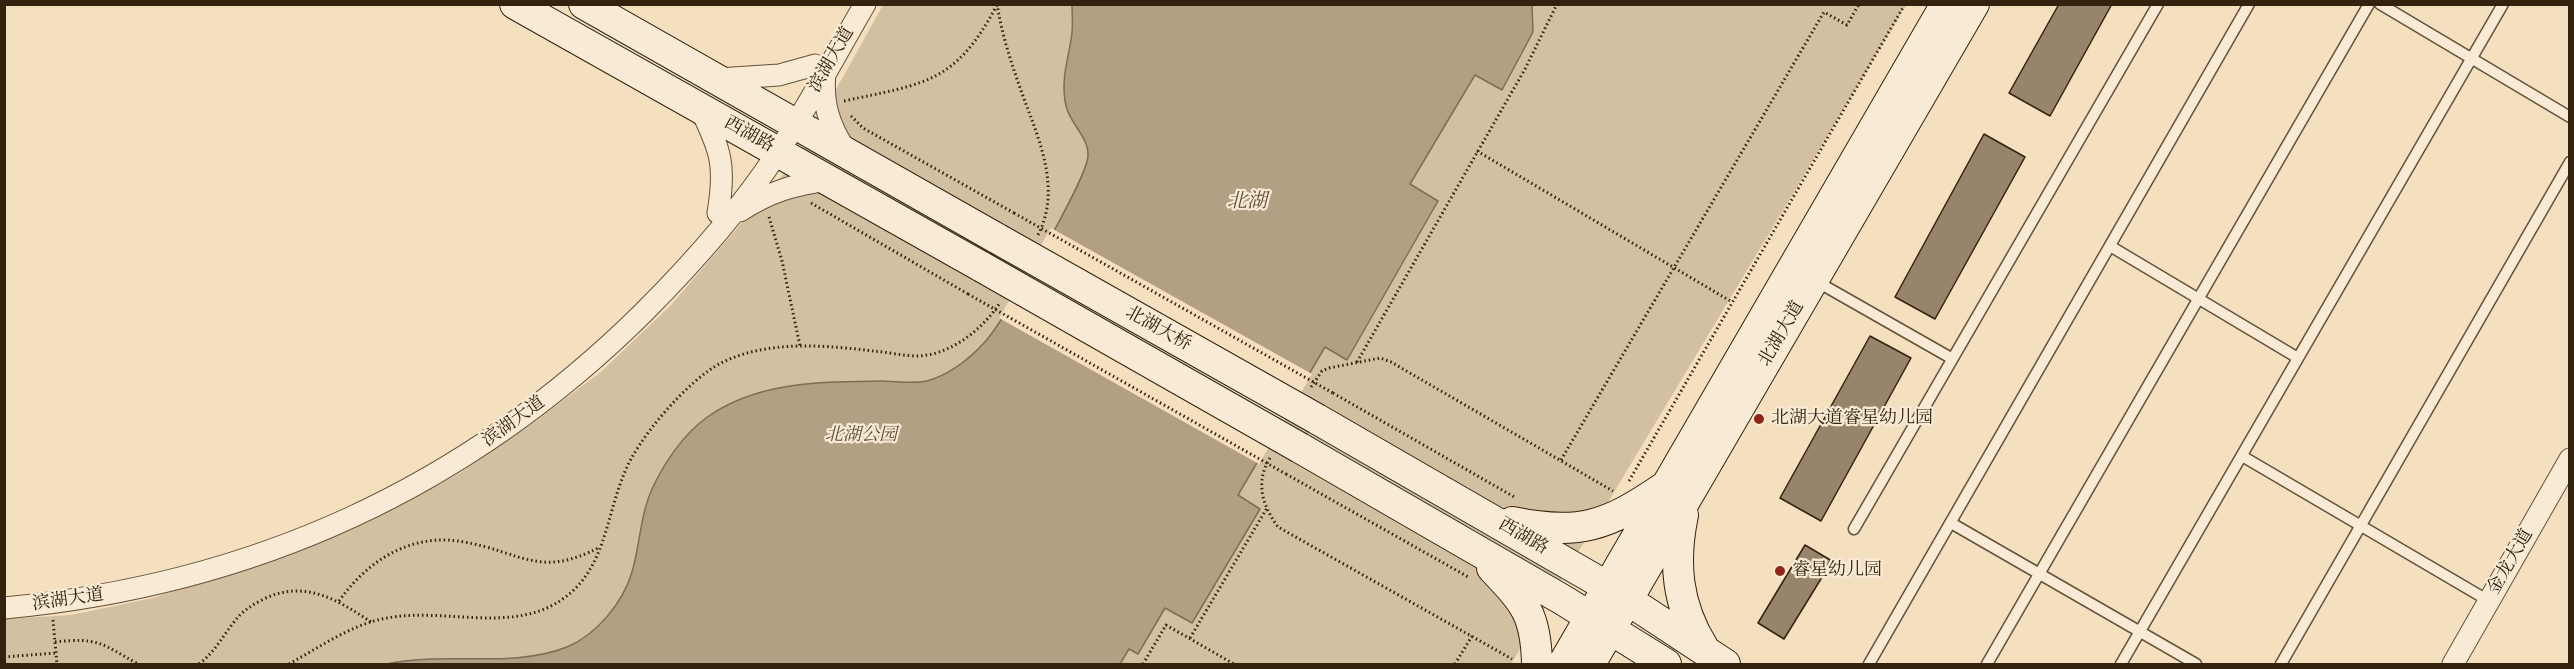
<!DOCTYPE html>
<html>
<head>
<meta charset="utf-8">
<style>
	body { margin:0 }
	#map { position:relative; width:2574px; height:669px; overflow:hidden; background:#f4dfbf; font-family:Cardo,serif }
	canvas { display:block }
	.frame { position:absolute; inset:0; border:6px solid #34220e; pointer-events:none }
</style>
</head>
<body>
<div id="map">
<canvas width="2574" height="669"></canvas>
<div class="frame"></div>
</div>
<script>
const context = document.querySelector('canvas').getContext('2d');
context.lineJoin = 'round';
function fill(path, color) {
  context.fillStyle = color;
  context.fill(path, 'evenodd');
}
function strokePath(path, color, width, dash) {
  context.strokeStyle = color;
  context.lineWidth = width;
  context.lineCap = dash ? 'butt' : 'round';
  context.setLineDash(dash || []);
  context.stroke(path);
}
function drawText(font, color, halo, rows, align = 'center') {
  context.font = font + ' Cardo,"Noto Serif SC",serif';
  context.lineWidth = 4.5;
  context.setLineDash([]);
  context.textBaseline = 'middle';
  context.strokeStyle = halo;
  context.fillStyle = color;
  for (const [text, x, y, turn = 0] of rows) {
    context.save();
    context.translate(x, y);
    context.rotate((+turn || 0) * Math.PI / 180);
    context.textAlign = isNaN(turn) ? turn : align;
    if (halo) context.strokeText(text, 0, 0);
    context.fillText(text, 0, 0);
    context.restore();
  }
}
const green = new Path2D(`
	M883,5h1023l-395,659h-1506v-45l66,-4 82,-17 149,-49 74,-32 79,-41 81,-55 66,-50 70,-67 127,-148z`);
const water = new Path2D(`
	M1072,5h460l1,27 -31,58 -27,-15 -65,109 28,17 -91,159 -22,-13 -87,148 22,14 -68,114 -27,-15 -27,46 -9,-5 -9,15h-733c58,-13 124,5 180,-17 29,-12 56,-44 65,-75 8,-27 8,-56 20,-83 12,-26 31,-54 54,-71 51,-37 115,-36 175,-37 14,0 32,3 46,0 21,-6 41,-21 56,-37 19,-18 104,-165 105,-188 1,-19 -18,-32 -22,-50 -6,-27 3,-48 6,-73 1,-9 0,-19 0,-28z`);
const pier = new Path2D(`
	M1051,228l261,146 -53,90 -260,-146z`);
const building = new Path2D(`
	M2059,4h53l-62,112 -41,-23z
	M1984,134l41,23 -90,162 -40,-22z
	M1870,336l41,22 -90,163 -41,-23z
	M1805,545l27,16 -48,78 -26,-16z`);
const path = new Path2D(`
	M997,4c4,25 11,49 19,72 16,50 49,107 22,159
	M844,101c82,-18 111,-17 153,-96
	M851,116l12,12 151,85
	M1477,151l255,151
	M811,203l157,91
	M769,217l13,44 18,85
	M1357,362l168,-293 32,-65
	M1311,387l11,-16 7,-3 51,-10 11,4 222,129
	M1333,393l183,105
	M1270,458c-15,24 -8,47 8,69l234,132
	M1561,460l263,-448 23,13 12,-21
	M1286,474l184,104
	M1629,481l276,-477
	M339,601c29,-41 73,-69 125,-59 58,10 75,37 136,5
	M53,620l4,44
	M1190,638l77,-130
	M55,642c44,-5 47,2 83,22
	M4,657l52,-4
	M199,664c16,-12 23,-27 35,-42 8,-11 18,-17 30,-23 40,-20 74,1 107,23
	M289,664c31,-17 63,-40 98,-46 58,-11 127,17 177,-20 41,-29 42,-81 60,-124 13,-35 64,-94 97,-111 46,-23 103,-18 152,-12 14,1 30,5 45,5 32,-1 64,-26 81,-52
	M1143,664l23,-39 68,39
	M1455,664l17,-28`);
const service = new Path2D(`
	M2380,4l190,113
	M2110,246l188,112
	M1814,280l137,78
	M2242,456l247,145
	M1951,523l245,141
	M1854,529l304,-525
	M1869,664l380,-660
	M1987,664l382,-660
	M2121,664l382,-660
	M2281,664l289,-502`);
const minor = new Path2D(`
	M825,73c-3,30 4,53 21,78
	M718,79l61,-4 36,-10
	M700,108c21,43 26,57 18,105
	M740,211c29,-19 55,-27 89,-31
	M4,608c249,-23 461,-119 639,-295 49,-49 97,-103 135,-161 31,-47 58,-98 87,-148
	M2453,664l117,-205`);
const secondary = new Path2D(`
	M515,4l467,263
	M584,4l414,235
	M1317,419l291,168 117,77
	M1300,448l263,152 103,64
	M1683,515c-10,48 -6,90 20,132
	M1512,522c67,14 95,4 151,-34
	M1492,568c33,35 44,46 45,96
	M1563,664l383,-660
	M1590,664l384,-660`);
const pathBridge = new Path2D(`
	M1014,213l319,180
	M968,294l318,180`);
const secondaryBridge = new Path2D(`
	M998,239l319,180
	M982,267l318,181`);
const markers = [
	[1759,419,6,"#8f2418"],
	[1780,571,6,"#8f2418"]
];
const streetNames = [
	["滨湖大道",832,60,-60],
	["西湖路",749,135,29],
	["北湖大桥",1158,329,29],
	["北湖大道",1782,334,-60],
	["滨湖大道",514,422,-36],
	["西湖路",1523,537,30],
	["金龙大道",2511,562,-60],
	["滨湖大道",68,600,-8]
];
const poiNames = [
	["北湖大道睿星幼儿园",1771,419],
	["睿星幼儿园",1792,571]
];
const parkNames = [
	["北湖公园",861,436]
];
const waterNames = [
	["北湖",1247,202]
];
fill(green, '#d3bfa1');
fill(water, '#b39f83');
strokePath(water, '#806d54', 1.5);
fill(pier, '#f4dfbf');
fill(building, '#98846a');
strokePath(building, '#34220e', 1.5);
strokePath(service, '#64513a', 13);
strokePath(minor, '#64513a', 23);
strokePath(secondary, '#34220e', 32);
strokePath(path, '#34220e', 3, [1.5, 3]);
strokePath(service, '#f8ead5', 10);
strokePath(minor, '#f8ead5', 21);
strokePath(secondary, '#f8ead5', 30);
strokePath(secondaryBridge, '#34220e', 32, []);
strokePath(pathBridge, '#34220e', 3, [1.5, 3]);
strokePath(secondaryBridge, '#f8ead5', 30);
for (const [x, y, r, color] of markers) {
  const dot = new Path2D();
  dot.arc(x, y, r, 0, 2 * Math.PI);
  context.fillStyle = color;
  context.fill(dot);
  strokePath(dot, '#f8ead5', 2);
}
drawText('18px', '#34220e', '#f8ead5', streetNames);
drawText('18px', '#34220e', '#f8ead5', poiNames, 'left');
drawText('italic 18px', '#5c4933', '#f8ead5', parkNames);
drawText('italic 20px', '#604e37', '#f8ead5', waterNames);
</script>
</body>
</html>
